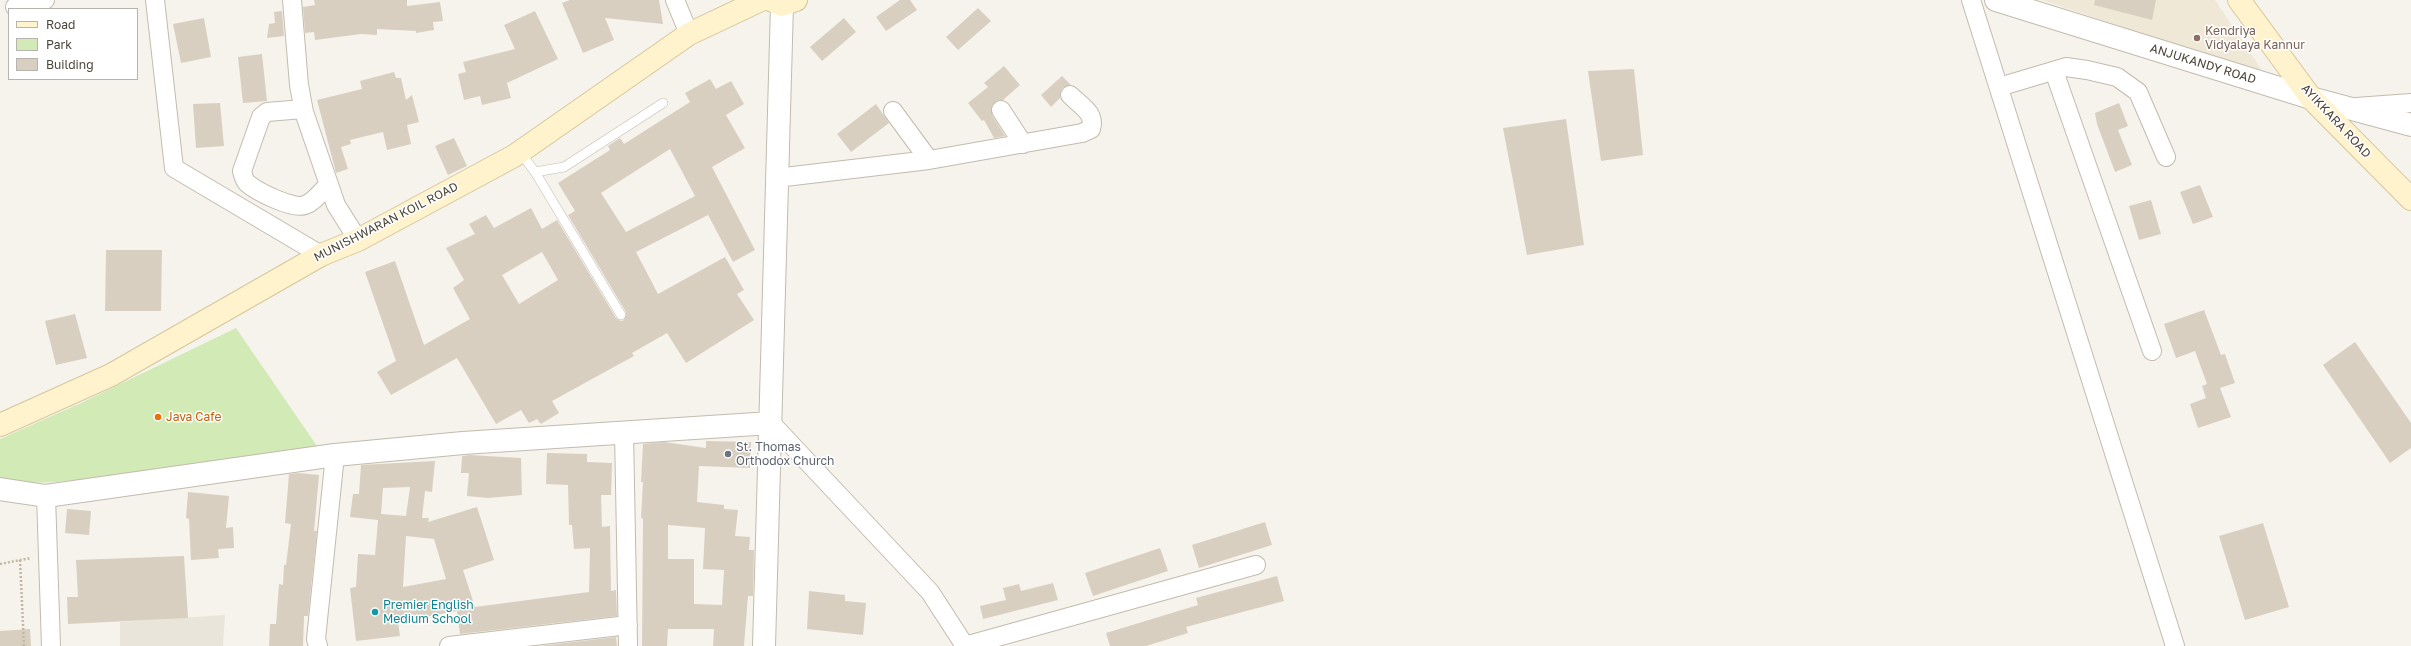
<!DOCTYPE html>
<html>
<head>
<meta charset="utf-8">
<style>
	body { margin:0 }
	#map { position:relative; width:2411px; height:646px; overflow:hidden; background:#f6f3ec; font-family:"Golos Text",sans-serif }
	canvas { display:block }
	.legend { position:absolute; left:8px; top:8px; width:130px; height:72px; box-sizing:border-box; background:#fff; border:1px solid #b7b4b0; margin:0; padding:5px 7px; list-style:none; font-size:12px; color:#4b4439 }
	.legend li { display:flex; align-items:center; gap:8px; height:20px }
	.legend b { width:20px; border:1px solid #b7b4b0 }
</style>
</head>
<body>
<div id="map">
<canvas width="2411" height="646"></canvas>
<ul class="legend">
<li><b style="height:5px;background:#fff3cd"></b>Road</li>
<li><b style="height:11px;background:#d2eab5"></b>Park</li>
<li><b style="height:11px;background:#d8cfc1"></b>Building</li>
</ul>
</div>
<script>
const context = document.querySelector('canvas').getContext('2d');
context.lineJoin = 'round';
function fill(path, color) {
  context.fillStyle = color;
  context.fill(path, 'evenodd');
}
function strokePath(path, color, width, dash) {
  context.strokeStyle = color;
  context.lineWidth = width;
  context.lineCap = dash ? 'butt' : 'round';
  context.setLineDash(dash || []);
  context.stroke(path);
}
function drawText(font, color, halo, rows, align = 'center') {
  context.font = font + ' "Golos Text",sans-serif';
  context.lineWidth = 3;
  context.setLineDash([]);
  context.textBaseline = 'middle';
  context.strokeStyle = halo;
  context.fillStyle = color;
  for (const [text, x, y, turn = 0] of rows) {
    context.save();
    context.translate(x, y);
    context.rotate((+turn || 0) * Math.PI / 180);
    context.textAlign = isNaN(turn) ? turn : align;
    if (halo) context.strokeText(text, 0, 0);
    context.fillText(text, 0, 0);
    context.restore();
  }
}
const residential = new Path2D(`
	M225,615l-2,31h-103v-24z`);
const education = new Path2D(`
	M2042,0h173l50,75z`);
const green = new Path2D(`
	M236,328l81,118 -144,24 -116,12 -57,2v-45l81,-36z`);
const building = new Path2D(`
	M314,0h93v6l33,-4 3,19 -10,1 1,8 -18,3v-2l-39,-2v6l-16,-1 -46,6 -1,-8 -9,1 -2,-26 12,-2z
	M570,0h89l4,24 -58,-6 9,22 -31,13 -21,-50z
	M900,0h10l7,10 -31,21 -10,-14z
	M2095,0h61l-4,20 -58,-15z
	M978,8l13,13 -33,29 -12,-13z
	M282,11l2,25 -17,2 2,-14 6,-1 -1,-11z
	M535,11l23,48 -51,24 4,15 -29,7 -2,-9 -16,4 -6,-26 8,-2 -3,-10 52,-13 -11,-24z
	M204,18l7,39 -30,6 -8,-39z
	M844,18l12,14 -34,29 -12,-14z
	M262,54l5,47 -24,2 -5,-46z
	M1004,66l16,19 -17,15 -7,1 -4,5v9l13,21 -11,2 -10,-18 -2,1 -14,-18 20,-16 -4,-4z
	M1634,69l9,86 -42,6 -13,-90z
	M394,72l2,6h5l5,22 6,-5 7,27 -12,3 4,19 -24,6 -4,-18 -33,8 1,4 -10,3 7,22 -12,4 -19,-73 45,-11 -2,-8z
	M1062,76l9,9 -9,3 -2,10 -9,9 -10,-12z
	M710,79l6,10 15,-8 13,23 -18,11 19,33 -33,19 43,83 -22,12 -25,-47 -72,37 22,42 67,-37 19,33 -7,4 17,26 -68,43 -19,-30 -35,20 2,3 -82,45 7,12 -18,11 -4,-5 -8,4 -8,-13 -25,14 -39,-66 -66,37 -14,-23 19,-11 -31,-89 30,-11 29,84 46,-26 -17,-31 11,-8 -18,-32 29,-14 -6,-10 17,-9 8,13 37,-20 11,21 15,-9 59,98 5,3 3,-1 2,-8 -58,-97 7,-4 -17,-28 52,-33 -2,-4 12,-8 4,6 66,-42 -5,-9zM670,149l25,47 -69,36 -25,-39zM542,252l16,28 -39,24 -17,-29z
	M220,103l4,43 -28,2 -3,-44z
	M2119,103l9,23 -10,4 14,35 -17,7 -18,-48 -2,-11z
	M876,104l13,19 -38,29 -14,-18z
	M1566,119l18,126 -57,10 -24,-127z
	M454,138l13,28 -19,9 -13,-29z
	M2200,185l13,32 -20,7 -13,-32z
	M2151,200l10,34 -22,6 -10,-34z
	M106,250h56l-1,61h-56z
	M2204,310l17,45 4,-1 10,29 -15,5 11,29 -33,11 -8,-24 16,-6 -4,-12 5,-2 -12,-33 -19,7 -12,-34z
	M75,314l12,44 -31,7 -11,-44z
	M2355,342l56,81v25l-21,15 -67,-98z
	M706,441l45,1 -1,26 -51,-2 -2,36 27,3v4l14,1 -3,26 15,1 -1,13h5l-1,46h-5l-4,50h-31l1,-17h-46l-1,17h-25l1,-127 -2,-1 2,-36h-2l2,-38 21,-2 42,6zM668,525l37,3 -2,41 21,1 -2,35 -28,-1v-45h-26z
	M547,453l40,1v8l25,1 -1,32h-10l1,32 8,-1 1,65 5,-1 1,26 -157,18 -3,-23 -59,11 2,14 -44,5 -6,-53 6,-1 2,-33 17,1 3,-35 -28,-3 3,-23h6l2,-29 74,-4 -3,31 -7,-1 -3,27h7l-1,4 49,-15 17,53 -31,10 12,37 114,-15 1,-44 -16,1 -2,-24h-3l-1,-40 -22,-1zM410,487l-4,29 -25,-2 2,-26zM406,536l28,3 12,40 -43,8z
	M470,455l51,3 1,37 -34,3 -21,-2 2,-23h-8l1,-17z
	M298,473l21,2 -5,56h3l-9,85h-4l-1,30h-34l1,-22h6l3,-40 4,1 1,-20h2l5,-41 -6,-1 4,-49z
	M188,492l41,4 -3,32 7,-1 1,21 -16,1 1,9 -28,2 -2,-41 -3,-1z
	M67,509l24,2 -2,24 -24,-2z
	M1265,522l7,23 -73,23 -7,-23z
	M2263,523l26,84 -44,13 -26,-84z
	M1160,548l8,23 -75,25 -8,-23z
	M184,556l4,62 -120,6 -1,-27h11l-2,-37z
	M1277,576l7,25 -98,26 2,6 -42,13h-36l-4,-13 92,-28 -2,-7z
	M1053,583l5,17 -75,19 -3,-13 26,-6 -3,-12 16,-4 2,7z
	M809,591l36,4v6l21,2 -3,32 -56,-6z
	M30,629l1,17h-31v-15z
	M616,637l1,9h-78z`);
const path = new Path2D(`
	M20,560l4,86
	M0,564l31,-6`);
const service = new Path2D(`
	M520,152l15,20 29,-5 99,-64
	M535,172l86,143`);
const minor = new Path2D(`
	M155,0l19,168 147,87
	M292,0l7,85 5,27 32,93 22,35
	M675,0l14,34
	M1971,0l204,646
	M15,7l30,-7
	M2054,71l98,280
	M1999,87l67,-20 21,3 30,7 21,15 28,65
	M2356,107l55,-4
	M303,109l-36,3 -6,5 -19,54c1,4 2,9 5,12 9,8 46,27 58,22 9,-3 16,-13 23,-20
	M1001,110l22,34
	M893,111l36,49
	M776,178l153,-18 153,-27 9,-4c5,-16 -11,-24 -21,-34
	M771,423l159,169 35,54
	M624,431l4,215
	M46,496l5,150
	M318,646l-2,-7 19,-184
	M449,646l179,-21
	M965,646l291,-81`);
const tertiary = new Path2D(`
	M1996,0l315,98 100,27
	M0,489l46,7 289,-41 128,-12 308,-20
	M764,646l18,-641`);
const secondary = new Path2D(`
	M771,0l11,5 14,-5
	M2239,0l72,98 100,101
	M0,425l111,-50 210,-120 37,-15 156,-84 175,-122 72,-34`);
const markers = [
	[2197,38,4,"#8d6e63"],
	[158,417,4,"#e8710a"],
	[728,454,4,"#6b7280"],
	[375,612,4,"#0f9aa8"]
];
const educationNames = [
	["Kendriya",2205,31],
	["Vidyalaya Kannur",2205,45]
];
const streetNames = [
	["ANJUKANDY ROAD",2203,64,17],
	["AYIKKARA ROAD",2336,121,47],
	["MUNISHWARAN KOIL ROAD",386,222,-27]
];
const foodNames = [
	["Java Cafe",166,417]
];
const worshipNames = [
	["St. Thomas",736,447],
	["Orthodox Church",736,461]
];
const cultureNames = [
	["Premier English",383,605],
	["Medium School",383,619]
];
fill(residential, '#eae5da');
fill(education, '#efe8d6');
fill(green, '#d2eab5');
fill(building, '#d8cfc1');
strokePath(service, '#c2bbae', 10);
strokePath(minor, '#c2bbae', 20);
strokePath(tertiary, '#c2bbae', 24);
strokePath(secondary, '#d6c79b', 24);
strokePath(path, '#c4b79f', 2.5, [2, 2]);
strokePath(service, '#fff', 9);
strokePath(minor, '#fff', 18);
strokePath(tertiary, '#fff', 22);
strokePath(secondary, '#fff3cd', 22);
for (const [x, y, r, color] of markers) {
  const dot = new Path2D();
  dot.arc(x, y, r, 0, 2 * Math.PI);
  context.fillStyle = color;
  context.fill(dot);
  strokePath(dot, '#fff', 1.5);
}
drawText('12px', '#785e54', '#fff', educationNames, 'left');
drawText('12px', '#4b4439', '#fff', streetNames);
drawText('12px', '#c56008', '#fff', foodNames, 'left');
drawText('12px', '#5b616d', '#fff', worshipNames, 'left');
drawText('12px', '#0d838f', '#fff', cultureNames, 'left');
</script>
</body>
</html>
